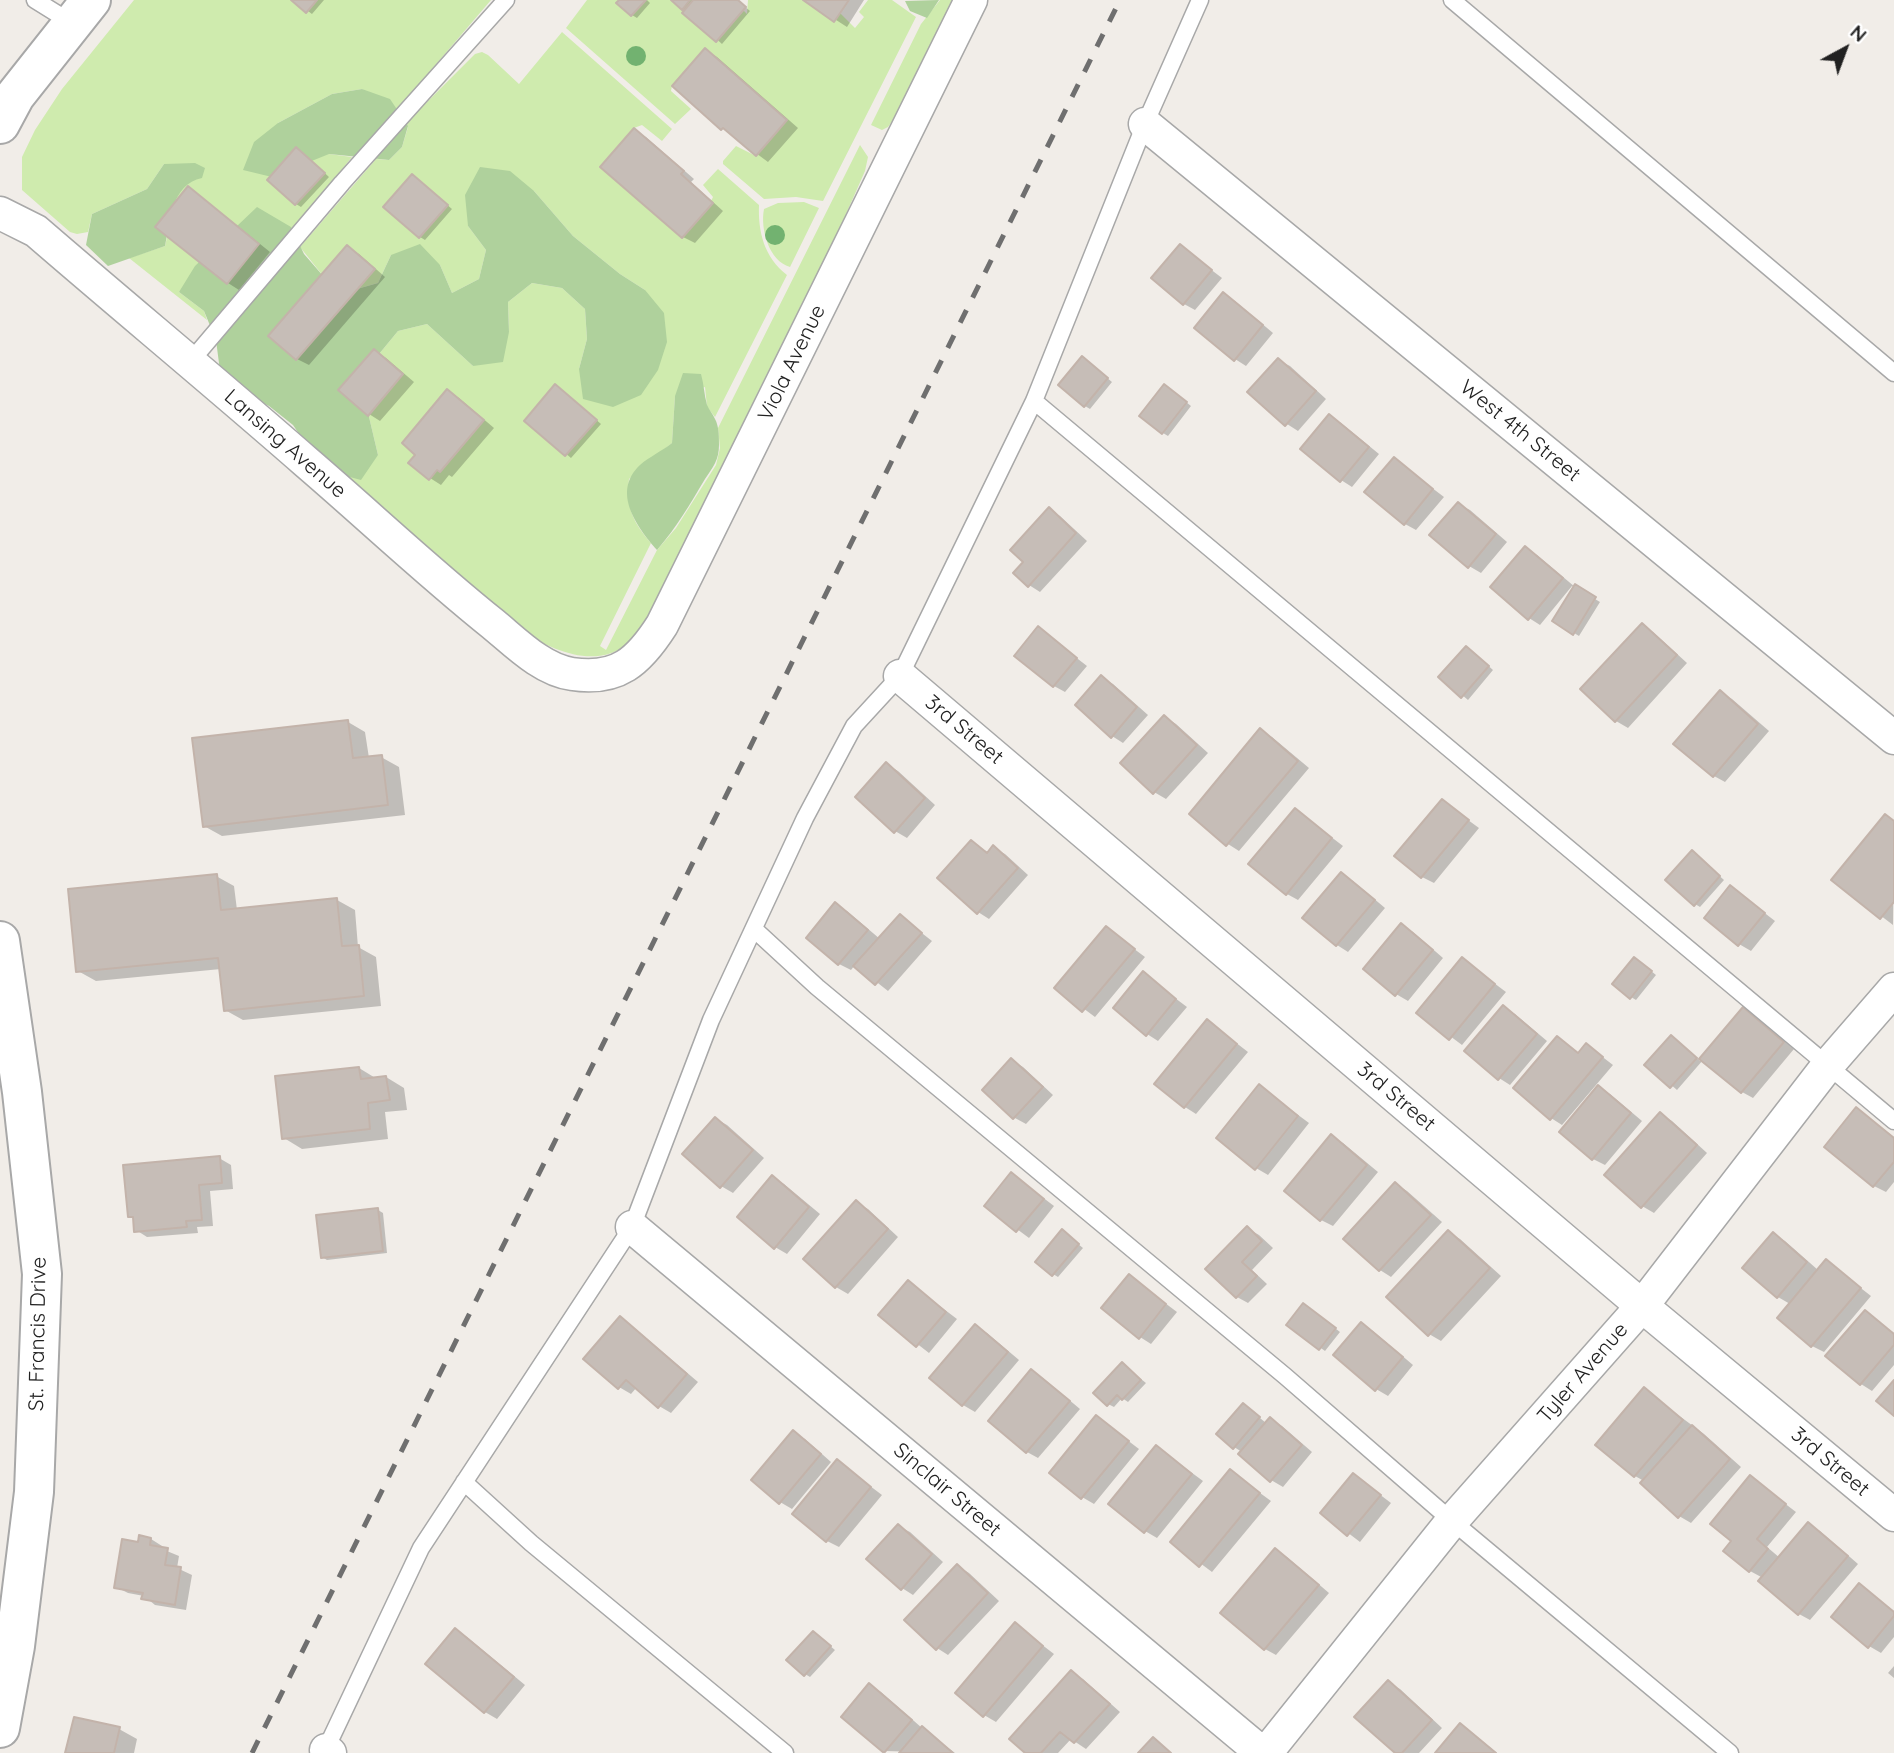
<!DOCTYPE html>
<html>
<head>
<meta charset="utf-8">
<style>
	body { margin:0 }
	#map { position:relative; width:1894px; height:1753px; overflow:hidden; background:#f1ede8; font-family:Quicksand,sans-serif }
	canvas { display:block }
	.north { position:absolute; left:1810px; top:14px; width:70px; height:70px; -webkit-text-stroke:5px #fff; paint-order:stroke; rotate:41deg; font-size:19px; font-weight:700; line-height:28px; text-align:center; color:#212121 }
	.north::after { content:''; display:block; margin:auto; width:24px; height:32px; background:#212121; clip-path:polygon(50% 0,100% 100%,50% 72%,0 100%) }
</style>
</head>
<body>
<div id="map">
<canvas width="1894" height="1753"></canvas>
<div class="north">N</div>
</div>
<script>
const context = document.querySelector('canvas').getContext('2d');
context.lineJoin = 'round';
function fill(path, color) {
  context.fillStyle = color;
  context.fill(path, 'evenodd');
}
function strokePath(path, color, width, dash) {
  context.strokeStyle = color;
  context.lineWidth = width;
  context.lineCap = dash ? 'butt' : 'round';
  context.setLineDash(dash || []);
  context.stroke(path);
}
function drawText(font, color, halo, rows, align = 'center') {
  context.font = font + ' Quicksand,sans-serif';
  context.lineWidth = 5;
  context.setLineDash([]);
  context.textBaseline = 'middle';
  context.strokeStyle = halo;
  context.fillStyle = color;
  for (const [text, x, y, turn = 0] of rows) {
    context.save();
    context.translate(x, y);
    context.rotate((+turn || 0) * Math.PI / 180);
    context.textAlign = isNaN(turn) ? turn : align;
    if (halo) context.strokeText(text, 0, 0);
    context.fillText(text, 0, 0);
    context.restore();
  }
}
const grass = new Path2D(`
	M134,0h357l-94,110 -35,-21 -30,5 -54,29 51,31 23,3 -59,74 -114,61 25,19 3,9 -78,-62 36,-12 13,-55 14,-11 -28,-16 -17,25 -55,25 -4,18 -11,2 -7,-2 -48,-42v-33l13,-27 27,-41z
	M587,0h106l-11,13 34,29 27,-32 4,4 1,-14h55l31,22 6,-9 15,15 9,-11 -5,-5 9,-12h24l24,17 -93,184 -27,-4 -32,2 -41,-35v-3l13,-15 20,10 31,-36 -82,-72 -33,38 -1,5 20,18 -16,15 -109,-96z
	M940,0h13l-57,116 -8,11 -6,3 -11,-5 50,-101z
	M562,32l110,97 -10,12 -20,-16 -8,3 -33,39 110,34 2,-4 -10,-12 15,-16 41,36c-1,27 5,52 28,70l-72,142 -8,-10 -2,-20 -30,9 -3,47 -43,36c-3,29 4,43 22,64l-51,103 6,4 51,-100 19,-22 40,-63 4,-17 -2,-20 142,-283 8,12 -3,14 -26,59 -189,384c-5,9 -11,20 -18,27 -35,30 -76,10 -111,-9l-176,-156 33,-21 -17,-72 9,-18 28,-34 29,-7 46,42 36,-34 -1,-30 24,-19 30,5 23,21 2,30 -8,30 66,-79 -25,-16 -47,-38 -39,-45 -66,35 18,24 -7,29 -27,14 -12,-28 -49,-10 -13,28 -28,8 -26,-14 -24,-30 76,-88 13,1 13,-13 6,-20 -2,-4 69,-69 7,-2 6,3 31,29z
	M804,202l15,6 -29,59c-21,-6 -30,-38 -26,-58l14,-6z`);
const forest = new Path2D(`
	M939,0l-12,18 -17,-7 -5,-10z
	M362,89l28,10 18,27 -6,21 -13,13 -60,-6 -57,23 -29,-7 11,-28 24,-19 54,-29z
	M195,163l10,5 -3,10c-31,7 -31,41 -37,68l-57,20 -22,-21 6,-31 55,-25 17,-25z
	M480,167l30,4 24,20 39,45 47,38 25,16 19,23 3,29 -9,28 -17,25 -28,12 -30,-8 -4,-30 8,-30 -2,-30 -23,-21 -30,-5 -24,19 1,30 -6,30 -30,4 -46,-42 -29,7 -28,34 -9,18 17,72 -17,25 -30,-8 -21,-22 -17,-25 -24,-19 -28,-13 -21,-22 -4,-31 -12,-29 -25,-19 16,-26 62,-59 34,20 13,27 20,23 26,14 28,-8 13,-28 29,-11 20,21 12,28 27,-14 7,-29 -18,-24 -3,-31z
	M683,373l18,1c3,10 3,21 6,31 2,5 6,9 8,14 4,7 4,18 4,26 0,15 -6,22 -14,34 -15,25 -28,48 -48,71 -20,-23 -46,-58 -17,-85 9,-8 22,-14 32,-22l3,-47z`);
const shadow = new Path2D(`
	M293,0h31l-12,14z
	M622,0h25l3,3 -13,15 -5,-3z
	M674,0h63l13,11 -28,33z
	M805,0h59l-17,27z
	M705,50l12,7 81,71 -30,34 -46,-34z
	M634,130l12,7 48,42 -3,3 32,29 -28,32 -12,-6 -80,-70z
	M302,152l27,25 -28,30 -5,-3z
	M413,176l39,33 -27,31 -5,-3z
	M188,188l11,7 71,57 -31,38 -11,-7z
	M1180,246l42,32 -27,32 -11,-6z
	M347,247l12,7 26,23 -76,88 -12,-6z
	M1223,294l12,7 38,32 -27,33 -11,-7z
	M375,351l11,7 28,24 -34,39 -11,-7z
	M1278,360l12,6 36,33 -28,32 -11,-7 -37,-32z
	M1087,361l25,21 -22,27 -5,-3z
	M561,389l40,35 -30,34 -45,-38z
	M1170,389l21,17 -23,30 -5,-3z
	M448,391l11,7 35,30 -42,49 -3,-2 -8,10 -11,-7z
	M1330,416l11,7 38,31 -27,33 -11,-7z
	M1394,459l50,38 -28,33 -11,-6z
	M1458,504l12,6 37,32 -26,31 -12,-7z
	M1049,510l11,6 27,25 -47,51 -11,-7 -4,-23z
	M1525,548l12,7 38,32 25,15 -21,34 -25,-15 20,-33 -2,-2 -32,39 -11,-7z
	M1642,625l11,7 34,31 -59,65 -12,-7 -34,-32z
	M1038,628l49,38 -22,26 -11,-6z
	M1472,651l21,19 -25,30 -27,-23z
	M1101,677l12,7 35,31 -25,28 -11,-7z
	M1720,692l12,7 37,32 -44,51 -11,-6z
	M1165,717l11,7 32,29 -42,46 -12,-7z
	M348,722l17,10 4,26 12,-1 18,10 6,48 -183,21 -18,-10z
	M1261,731l11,6 37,31 -70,83 -11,-7z
	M886,764l12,7 37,34 -28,33 -12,-7z
	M1442,801l37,27 -45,55 -12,-6z
	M1296,810l47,36 -45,54 -11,-6z
	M1886,816l8,5 -1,104 -59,-45z
	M972,842l17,11 5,-5 11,6 23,21 -39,44 -11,-7z
	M1697,856l27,24 -24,27 -5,-3z
	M1342,874l11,7 32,27 -37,44 -11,-7z
	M216,876l18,10 3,24 100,-10 18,10 3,37 18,10 5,49 -138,14 -18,-10 -4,-41 -125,12 -18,-10z
	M1731,887l44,34 -24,30 -12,-7z
	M836,905l11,6 33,28 20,-23 32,25 -44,50 -33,-26 -4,5 -12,-6z
	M1401,925l12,7 30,26 -35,43 -12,-7z
	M1106,928l39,29 -50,60 -39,-29z
	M1462,959l44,33 -44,53 -44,-33z
	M1640,962l16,13 -20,25 -5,-3z
	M1143,974l44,33 -29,34 -11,-7z
	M1503,1007l12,7 32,27 -37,44 -11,-7z
	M1743,1010l11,6 40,33 -41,49 -11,-6 -39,-32 -26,30 -30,-26 29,-24 24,21z
	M1208,1021l40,31 -52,62 -11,-7z
	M1558,1038l22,16 7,-9 26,20 -51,60 -11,-7z
	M1011,1060l12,7 30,28 -27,29 -11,-6 -31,-29z
	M359,1068l18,11 9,-2 18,11 3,22 -22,2 3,27 -86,10 -18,-11z
	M1259,1086l50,37 -41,52 -12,-7z
	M1599,1088l11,6 32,27 -37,44 -12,-6 -32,-27z
	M1857,1109l37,28v45l-8,10 -12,-6 -48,-40z
	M1660,1114l12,7 35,32 -53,60 -12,-7 -35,-31z
	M716,1119l11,6 37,33 -31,35 -12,-7z
	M1332,1137l11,6 35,29 -45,54 -12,-6 -34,-29z
	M219,1158l12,7 2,24 -23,2 3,35 -16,1 1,6 -51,4 -11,-7 -1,-11 -5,-3z
	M1012,1174l42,32 -25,32 -43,-32z
	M772,1177l12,7 36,30 -33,40 -12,-7 -36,-30z
	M1396,1184l11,7 35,31 -51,55 -11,-7z
	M856,1203l12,6 30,28 -50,57 -12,-7 -31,-28z
	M378,1210l5,3 4,40 -60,7 -5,-3z
	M1247,1228l12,7 14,13 -21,22 15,14 -19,19 -11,-6z
	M1448,1232l12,7 41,37 -60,65 -12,-7z
	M1773,1234l12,7 33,29 8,-9 45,35 -47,56 -12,-6 -33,-28 11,-14 -12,-7z
	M1067,1235l16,13 -25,29 -5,-3z
	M1129,1276l48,36 -26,32 -11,-7z
	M908,1282l49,37 -28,34 -49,-38z
	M1309,1308l31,24 -15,19 -36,-26z
	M1865,1312l29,21v32l-22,26 -11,-7 -33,-28z
	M620,1318l11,7 67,57 -27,31 -12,-7 -22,-19 -6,7 -12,-7z
	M1361,1325l12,6 40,34 -25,31 -12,-7z
	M976,1326l11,7 32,27 -44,52 -12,-7 -32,-27z
	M1122,1364l24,19 -18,19 -6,-4 -8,9 -6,-3z
	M1032,1371l11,7 37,31 -42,49 -11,-6z
	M1644,1390l60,44 37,33 -50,56 -12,-7 -35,-35 -9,-5z
	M1248,1408l18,15 4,-4 12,7 30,26 -29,35 -12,-7 -29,-28 -8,-5z
	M1097,1417l42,32 -45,55 -12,-7z
	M793,1432l12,7 26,23 -39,47 -12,-7z
	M1157,1447l46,34 -46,57 -12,-7z
	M837,1461l45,34 -43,52 -12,-6z
	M1230,1471l41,30 -59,71 -40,-30z
	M1354,1475l37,28 -31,39 -38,-29z
	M1750,1477l46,35 -29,35 13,11 28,-34 12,7 38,33 -48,56 -11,-6 -36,-36 -13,-7 -17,-30z
	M898,1526l12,6 33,30 -30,33 -11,-7z
	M151,1539l11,7v3l17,7 -2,12 15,7 -6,35 -31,-5 -11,-9 -16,-3 -12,-6 23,-43z
	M1275,1550l12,7 42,36 -53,62 -11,-6z
	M958,1566l11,7 30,28 -51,54 -11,-7z
	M1860,1586l34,25v26l-13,16 -12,-7z
	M1015,1624l39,30 -58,68 -12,-7z
	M456,1631l11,6 58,48 -28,34 -12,-7 -57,-48z
	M818,1636l17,14 -25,27 -5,-3z
	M1894,1666v12l-6,-5z
	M1072,1673l11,6 37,33 -34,37 -15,-10 -13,14h-31z
	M1388,1683l12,6 42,39 -23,25h-22z
	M870,1685l11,7 41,36 33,25 -70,-2z
	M1460,1725l11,7 26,21h-60z
	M119,1729l18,10 -3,14h-67z`);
const building = new Path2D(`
	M291,0h26l-11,13z
	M619,0h27l-15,16 -15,-13z
	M671,0h19l-8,10z
	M693,0h45l8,7 -30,35 -34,-29z
	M803,0h46l-15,22z
	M705,48l82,72 -31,36 -33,-28 -2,2 -49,-44z
	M634,128l50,43 -3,3 32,29 -31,35 -82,-71z
	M296,147l29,26 -30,32 -28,-25z
	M412,174l36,31 -29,33 -36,-31z
	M188,186l71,58 -32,40 -72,-57z
	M1180,244l32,26 -29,35 -32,-27z
	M347,245l28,24 -79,91 -28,-24z
	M1223,292l40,33 -29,36 -40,-33z
	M374,349l29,25 -35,42 -30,-26z
	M1082,356l26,22 -24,29 -26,-22z
	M1278,358l38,33 -31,35 -38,-34z
	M555,384l42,36 -32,36 -41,-35z
	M1164,384l23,18 -25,32 -23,-18z
	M447,389l37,31 -44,52 -3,-2 -8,10 -21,-17 7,-8 -13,-12z
	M1329,414l40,33 -29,35 -40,-33z
	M1394,457l39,32 -29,36 -40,-33z
	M1458,502l38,32 -28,34 -39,-33z
	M1049,507l27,26 -48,54 -15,-14 10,-11 -13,-12z
	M1525,546l38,32 -35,42 -38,-33z
	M1575,584l21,13 -23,38 -21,-14z
	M1642,623l35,32 -62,67 -35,-33z
	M1038,626l39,32 -24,29 -39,-31z
	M1466,646l23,20 -28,32 -23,-21z
	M1101,675l36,32 -26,31 -36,-33z
	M1720,690l38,34 -45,53 -40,-33z
	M1164,715l33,30 -44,49 -33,-31z
	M348,720l5,38 29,-3 6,50 -185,22 -11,-89z
	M1260,728l38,33 -72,85 -37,-32z
	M886,762l39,36 -31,35 -39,-36z
	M1442,799l27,21 -48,58 -27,-22z
	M1295,808l37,30 -46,57 -38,-31z
	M1885,814l9,7v81l-14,17 -49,-39z
	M971,840l16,13 6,-8 25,23 -41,46 -40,-36z
	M1692,850l28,26 -26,30 -29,-26z
	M1341,872l34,28 -39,46 -34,-28z
	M217,874l4,36 116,-12 5,48 17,-1 5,51 -140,15 -6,-53 -142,14 -8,-83z
	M1730,885l35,28 -27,33 -34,-28z
	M835,902l33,28 -30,35 -32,-27z
	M900,914l22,19 -47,52 -22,-19z
	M1401,923l32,27 -38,46 -32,-27z
	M1106,926l29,23 -53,63 -28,-24z
	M1462,957l33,27 -46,56 -33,-27z
	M1634,957l18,14 -22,28 -18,-15z
	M1143,971l33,28 -30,37 -33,-28z
	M1503,1005l34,29 -39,46 -34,-29z
	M1743,1007l41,35 -43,51 -42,-34z
	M1207,1019l30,25 -53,64 -30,-24z
	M1671,1035l26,23 -27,30 -26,-23z
	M1557,1036l21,17 8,-10 17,14 -53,63 -37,-32z
	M1011,1058l32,29 -30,32 -31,-29z
	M359,1067l2,12 25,-3 4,24 -22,3 2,26 -88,10 -7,-63z
	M1259,1084l39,32 -43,54 -39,-32z
	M1598,1085l33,28 -39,47 -33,-28z
	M1856,1107l38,31v24l-21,25 -49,-40z
	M1660,1112l37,33 -56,63 -37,-33z
	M715,1117l38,33 -33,38 -38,-34z
	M1331,1134l36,31 -47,56 -36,-30z
	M220,1156l2,27 -23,2 3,35 -16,1 1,6 -53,5 -1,-15h-5l-5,-52z
	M1011,1172l33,27 -28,33 -32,-26z
	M772,1175l37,32 -35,42 -37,-32z
	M1395,1182l36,33 -52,56 -36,-32z
	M856,1200l32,29 -53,59 -32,-29z
	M378,1208l5,43 -62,7 -5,-43z
	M1247,1226l15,15 -20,21 15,14 -21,22 -31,-29z
	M1062,1229l17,15 -27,32 -17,-14z
	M1448,1230l42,38 -62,68 -42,-39z
	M1773,1232l34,30 -30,36 -35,-30z
	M1826,1259l35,29 -50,59 -34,-29z
	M1129,1274l37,30 -27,35 -38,-31z
	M908,1280l38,32 -30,35 -38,-32z
	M1303,1303l33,25 -17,22 -33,-25z
	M1865,1310l29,24v11l-34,40 -35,-29z
	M620,1316l67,58 -29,34 -32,-28 -8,9 -35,-30z
	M1361,1322l42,35 -28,34 -42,-36z
	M975,1324l33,28 -46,54 -33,-28z
	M1122,1362l19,18 -19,20 -5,-5 -10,11 -14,-13z
	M1031,1369l39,32 -44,52 -38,-32z
	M1894,1380v36l-18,-15z
	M1644,1387l39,33 -49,57 -39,-32z
	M1243,1403l17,14 -27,32 -17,-15z
	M1096,1415l33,26 -48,58 -32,-26z
	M1270,1417l32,28 -32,37 -32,-28z
	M1692,1425l38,34 -52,59 -38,-35z
	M793,1430l28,24 -42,50 -28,-24z
	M1156,1445l36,29 -48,59 -36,-29z
	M837,1459l34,28 -45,55 -34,-28z
	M1230,1469l30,24 -61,74 -29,-25z
	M1353,1473l28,22 -34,41 -27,-23z
	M1750,1475l36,29 -29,35 11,10 -19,23 -26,-21 8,-10 -21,-17z
	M1808,1522l40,34 -50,59 -40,-34z
	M898,1524l34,30 -31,36 -35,-31z
	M139,1535l12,3 -1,7 18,3 -3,17 16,2 -6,38 -34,-6 2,-6 -29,-5 8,-49 16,3z
	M1275,1548l44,37 -55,65 -44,-37z
	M957,1564l31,29 -52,57 -32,-30z
	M1859,1583l35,29v4l-26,32 -37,-31z
	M1015,1622l28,24 -60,71 -28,-24z
	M455,1628l59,49 -30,36 -59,-49z
	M813,1631l18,15 -27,30 -18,-16z
	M1071,1670l39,34 -36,39 -14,-11 -19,21h-16l-16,-14z
	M1388,1680l44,40 -30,33h-7l-41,-36z
	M869,1683l43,37 -28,33 -43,-36z
	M74,1717l46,10 -6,26h-49z
	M1460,1723l36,30h-61z
	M922,1726l31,27h-54z
	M1153,1737l18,16h-33z`);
const service = new Path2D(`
	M35,0l37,23
	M1452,0l442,373
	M190,362l152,-179 164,-183
	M1034,401l860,720
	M754,929l63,58 468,389 167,145 278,232
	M464,1482l67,61 254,210
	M324,1753l97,-205 211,-321 79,-207 94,-202 49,-92 46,-50 134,-275 111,-277 55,-124`);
const minor = new Path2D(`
	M1145,124l749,614
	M0,213l36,18c89,77 180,152 269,230 63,54 123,111 188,163 22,18 49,46 79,50 46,7 67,-13 90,-49l309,-625
	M900,676l742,630 252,209
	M632,1227l630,526
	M326,1750l4,3
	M1266,1753l186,-232 190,-215 186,-241 66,-76`);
const tertiary = new Path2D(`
	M0,124l15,-28 76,-96
	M0,941l22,151 20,182 -8,218 -19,154 -15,82`);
const rail = new Path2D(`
	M252,1753l868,-1753`);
const trees = [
	[636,56],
	[775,235]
];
const streetNames = [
	["Viola Avenue",792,363,-64],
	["West 4th Street",1520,431,39],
	["Lansing Avenue",285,444,41],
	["3rd Street",964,730,40],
	["3rd Street",1396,1097,40],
	["St. Francis Drive",38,1334,-89],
	["Tyler Avenue",1583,1373,-49],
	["3rd Street",1830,1462,40],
	["Sinclair Street",947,1490,40]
];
fill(grass, '#cfebae');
fill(forest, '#afd19c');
fill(shadow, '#0003');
fill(building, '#c6bdb7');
strokePath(building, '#c3b3aa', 2);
strokePath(service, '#a8a8a8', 19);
strokePath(minor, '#a8a8a8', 35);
strokePath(tertiary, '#a8a8a8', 42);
strokePath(service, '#fff', 16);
strokePath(minor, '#fff', 32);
strokePath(tertiary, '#fff', 38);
strokePath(rail, '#6f6f6f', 5, [14, 14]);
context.fillStyle = '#72b270';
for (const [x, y] of trees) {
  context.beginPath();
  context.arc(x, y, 10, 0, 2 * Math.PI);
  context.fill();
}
drawText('21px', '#212121', '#fff', streetNames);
</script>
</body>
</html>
